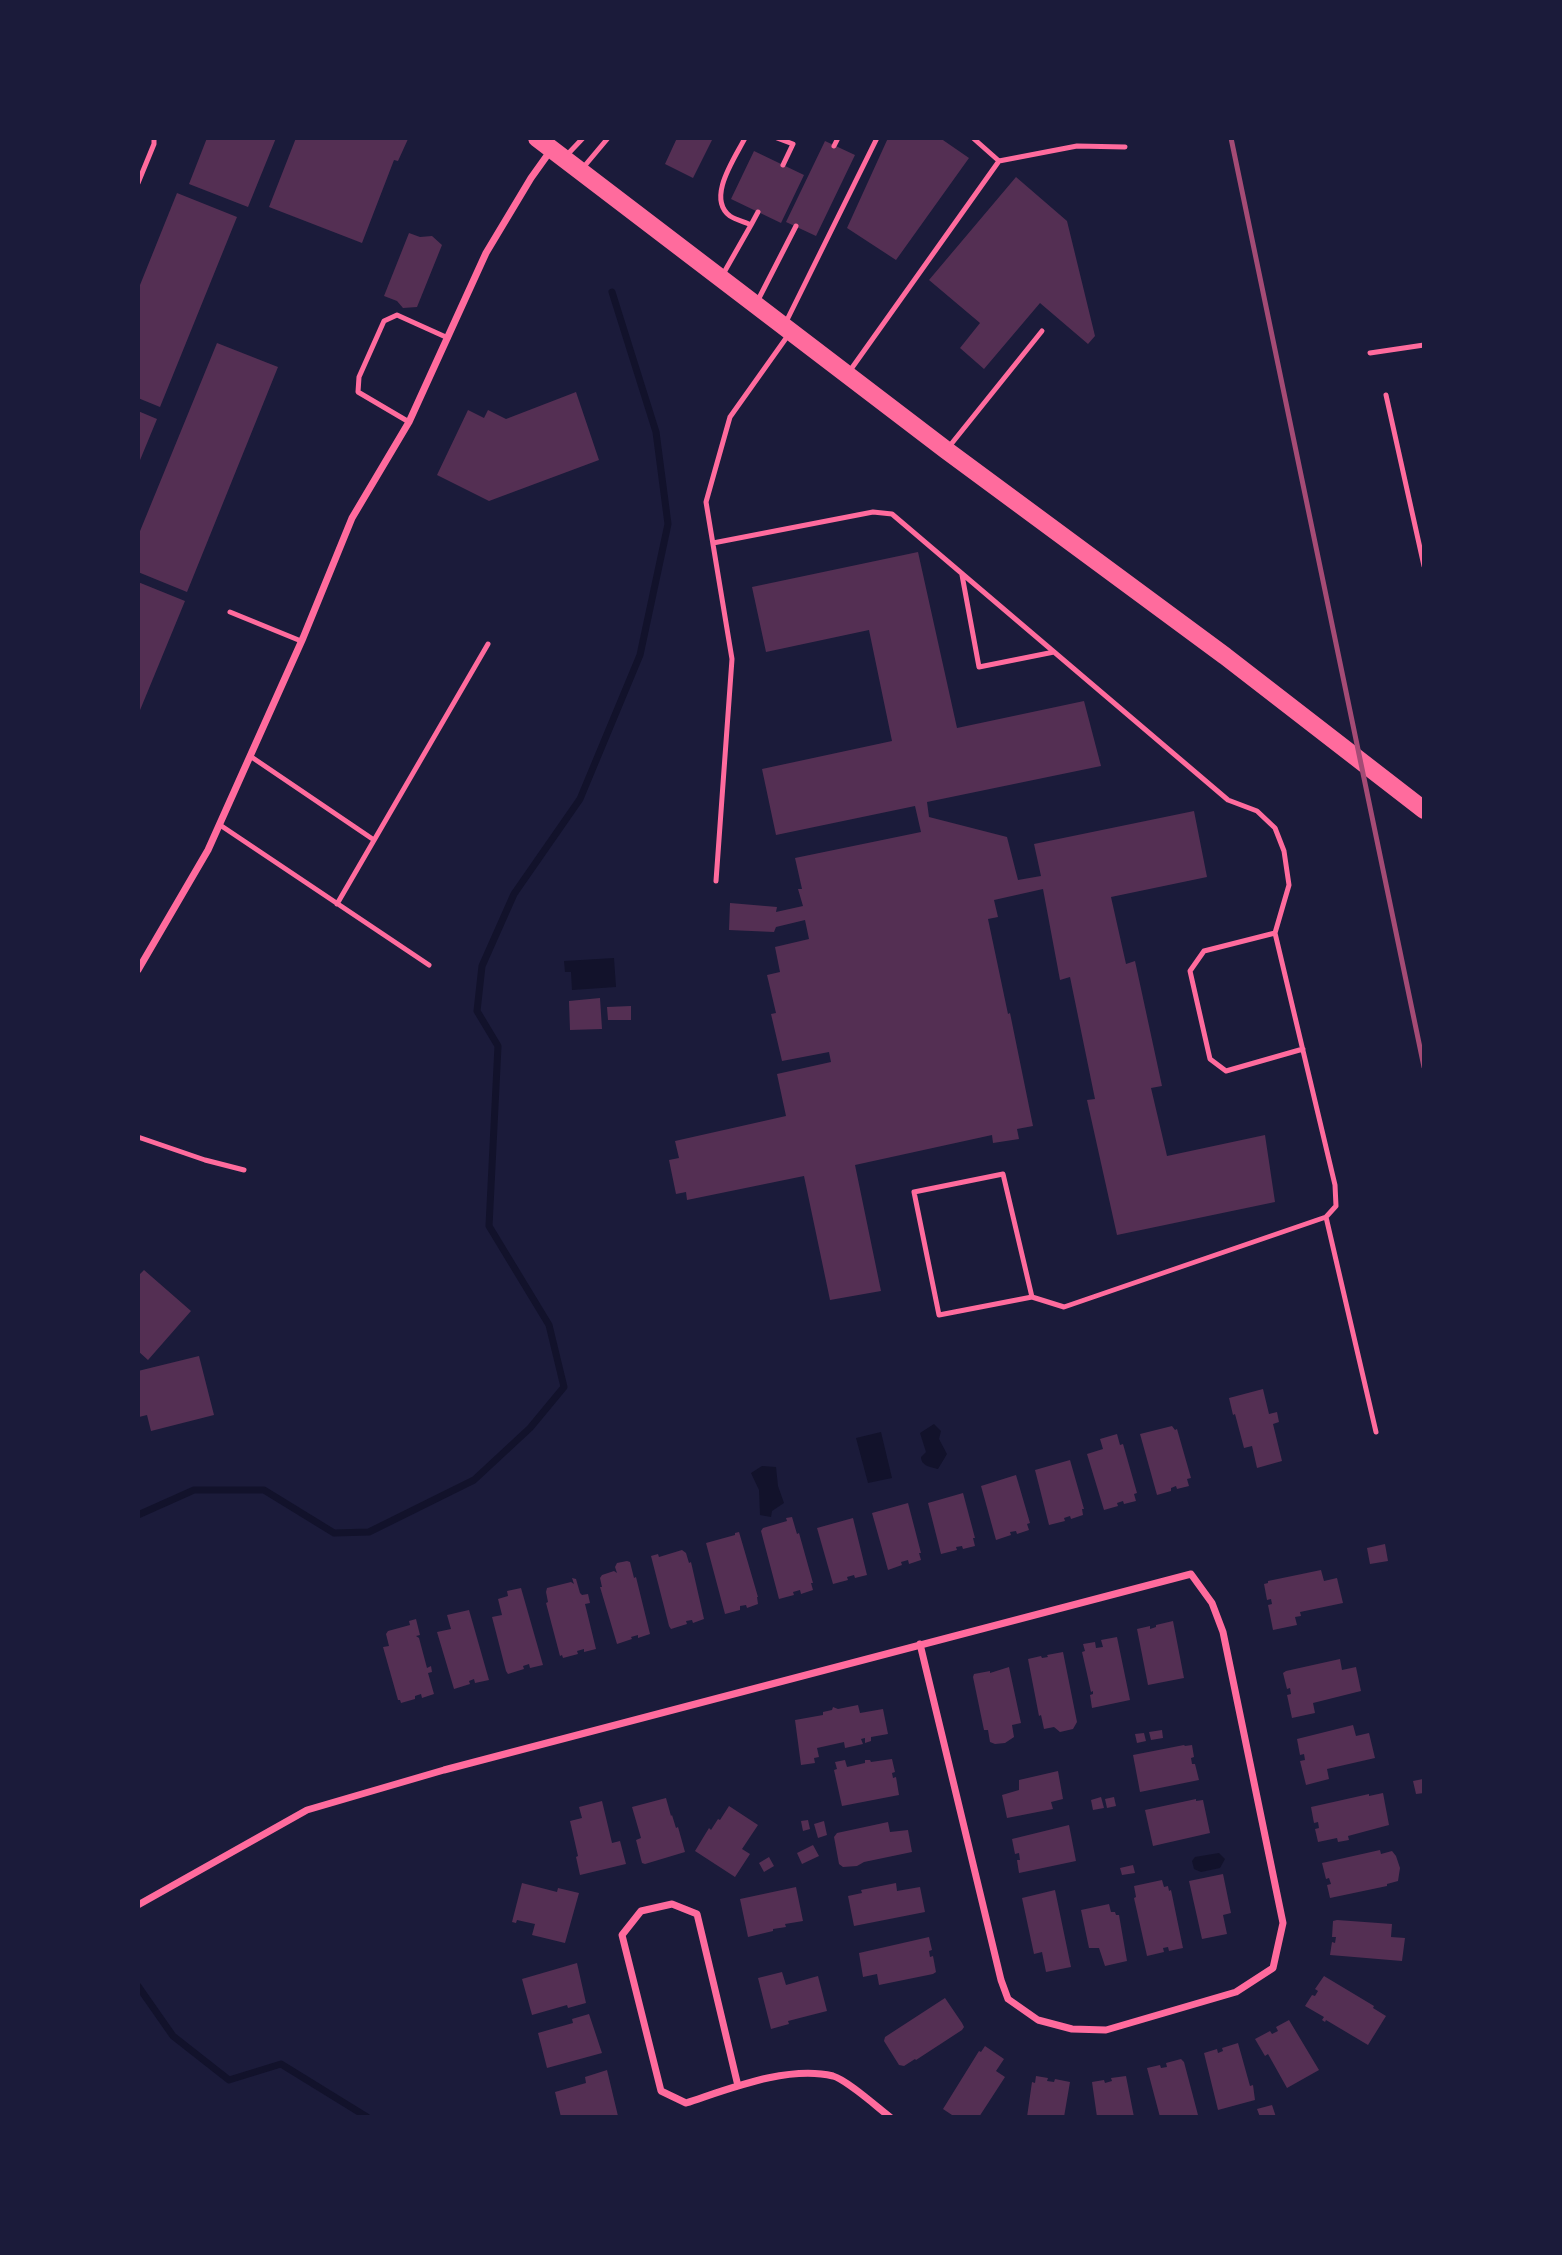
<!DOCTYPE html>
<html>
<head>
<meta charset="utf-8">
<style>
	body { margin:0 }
	#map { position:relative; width:1562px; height:2255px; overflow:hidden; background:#1b1b3a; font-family:"Open Sans",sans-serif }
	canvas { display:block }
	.frame { position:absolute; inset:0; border:140px solid #1b1b3a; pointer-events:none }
</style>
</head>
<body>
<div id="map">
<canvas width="1562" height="2255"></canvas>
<div class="frame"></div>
</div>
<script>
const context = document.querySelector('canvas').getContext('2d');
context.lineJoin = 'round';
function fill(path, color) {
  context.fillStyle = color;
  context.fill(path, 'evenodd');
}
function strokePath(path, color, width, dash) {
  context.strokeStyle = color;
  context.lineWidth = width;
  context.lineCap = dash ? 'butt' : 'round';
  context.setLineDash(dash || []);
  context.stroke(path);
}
const water = new Path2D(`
	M614,958l2,29 -44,3 -1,-18h-6l-1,-11z
	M934,1424l7,7 -2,8 8,15 -9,15c-7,-2 -17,-3 -17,-12l5,-5 -6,-19z
	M881,1432l11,46 -24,5 -12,-45z
	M762,1466l14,1 2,19 6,17 -12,8 -1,6 -11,-2 -1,-25 -8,-17z
	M1219,1853l6,6 -5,9 -19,4 -7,-3 -2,-8 3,-4z`);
const stream = new Path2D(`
	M138,1515l56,-25h70l70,43 35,-1 105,-52 56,-52 34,-41 -15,-62 -60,-99 9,-180 -21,-35 5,-45 32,-72 66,-95 60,-144 28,-131 -12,-92 -44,-140
	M138,1986l35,50 56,44 52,-16 86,53`);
const building = new Path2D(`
	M207,138h69l-28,69 -59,-23z
	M296,138l112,1 -10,22 -4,-1 -32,83 -93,-36z
	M677,138h36l-20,40 -28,-14z
	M888,138h52l29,20 -73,102 -49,-32z
	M825,141l30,14 -39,81 -30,-14z
	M754,151l50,24 -23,48 -50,-24z
	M1016,177l51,44 28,115 -7,8 -48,-41 -56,66 -24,-21 20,-25 -51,-43z
	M177,193l60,24 -77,190 -22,-9v-108z
	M409,233l11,4 12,-1 10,9 -25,62 -14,1 -6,-7 -13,-5z
	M217,343l61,24 -91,225 -49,-20v-36z
	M576,392l23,68 -110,41 -52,-26 31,-65 16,8 4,-8 18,9z
	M138,411l19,8 -19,46z
	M918,552l39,176 127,-27 17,65 -174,36 2,15 78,20 11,43 23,-4 -7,-32 160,-33 13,66 -96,20 15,67 9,-3 27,125 -11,2 16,68 98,-21 10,67 -158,33 -30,-135 8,-1 -25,-122 -10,3 -17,-91 -49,11 4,17 -10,2 20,95 2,-1 23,113 -16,3 2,10 -26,4 -1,-8 -137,30 26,126 -51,9 -26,-124 -117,24 -1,-8 -10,2 -7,-34 10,-2 -4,-17 111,-25 -9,-42 54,-12 -2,-10 -47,9 -11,-47 5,-1 -9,-38 13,-3 -5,-25 34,-8 -4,-19 -29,7 -2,5 -45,-2 1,-27 47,4 -1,5 27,-6 -5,-17h4l-7,-31 126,-26 -6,-26 -139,29 -14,-66 130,-28 -23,-111 -103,22 -14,-65z
	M138,582l47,19 -47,114z
	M600,998l2,31 -32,1 -1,-29z
	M631,1006v14h-23l-1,-13z
	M144,1270l47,41 -43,49 -10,-9v-75z
	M199,1356l15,59 -63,16 -4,-16 -8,2 -1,-3v-43z
	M1263,1389l6,25 8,-2 2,10 -6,2 9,37 -25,7 -5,-22 -8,2 -9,-34 -2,1 -4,-17z
	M1172,1426l3,4 2,-1 14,49 -4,1 2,7 -12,3 -1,-3 -5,2v3l-14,4 -17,-61z
	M1117,1434l3,11 3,-1 14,49 -3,1 2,7 -12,3 -1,-3 -6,2 1,3 -14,4 -17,-56 16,-5 -3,-10z
	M1070,1460l14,49h-2l1,6 -12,4 -1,-3 -6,2 1,3 -16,4 -14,-55z
	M1016,1475l14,48 -3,1 2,6 -12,4 -1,-3 -6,1 1,3 -15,5 -15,-54z
	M963,1493l12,45h-2l2,8 -12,3 -1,-3 -6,1 1,3 -16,4 -13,-51z
	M908,1503l13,50h-2l2,7 -12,4 -1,-4 -7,2 1,3 -14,5 -16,-57z
	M792,1517l5,17 2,-1 14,50h-2l2,7 -12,4 -1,-4 -7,2 1,3 -15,4 -18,-68 2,-3 24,-7 -1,-3z
	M853,1518l14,57 -12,3 -1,-3 -7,2 1,3 -15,4 -16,-56z
	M739,1532l19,65h-1l1,7 -11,4 -1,-3 -6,1v4l-15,4 -19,-71 29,-8v-2z
	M1385,1544l3,17 -18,3 -3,-16z
	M682,1550l4,3 3,10 2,-1 13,57 -11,4 -1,-3 -6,1 1,3 -16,5 -2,-3 -18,-70 7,-2 1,3z
	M627,1561l3,1 4,16 2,-1 14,57 -12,4v-3l-7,2 1,2 -15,5 -17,-57h2l-2,-9 2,-3 12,-4 3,2 -2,-6 2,-4z
	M1321,1570l3,11 13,-3 6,25 -43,9 1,4 -6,1 2,8 -24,5 -5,-25 4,-1 -1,-5 -4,1 -3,-16 4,-1v-2z
	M572,1578l4,1 4,14 2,2 6,-1 2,9 -5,1 11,45 -12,3v-3l-7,2 1,3 -15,4 -1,-3 -2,1 -14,-53 2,-1 -2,-10 1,-4 24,-6 3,2z
	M521,1588l22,77 -13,3 -1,-4 -6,2 1,3 -16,5 -2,-3 -14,-54 10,-2 -4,-16 10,-3 -1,-5z
	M469,1610l20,70 -14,3 -1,-4 -5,2 1,3 -16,5 -17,-57 14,-3 -4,-14z
	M416,1619l4,16 -4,1 3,2 8,30 4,-2 1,6 -4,1 6,21 -12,4 -1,-4 -6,2v3l-14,4 -1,-3h-2l-15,-53 6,-1 -3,-12 2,-3 22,-6 -1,-4z
	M1173,1621l11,57 -36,7 -11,-56 13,-3v3l6,-2v-2z
	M1117,1637l13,63 -38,8 -2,-13 3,-1v-3l-2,1 -4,-18 -5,-22 3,-1 -2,-7 12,-2 1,6 7,-1 -2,-7z
	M1063,1652l14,70 -4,7 -13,3 -6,-5 -10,2 -3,-14 -2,1 -11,-57 13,-3 1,2 6,-1 -1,-2z
	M1340,1659l2,11 14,-3 5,24 -48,12 2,10 -23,5 -5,-23 4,-1 -1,-6 -3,1 -4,-16 3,-2z
	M1009,1667l12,56 -9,2 2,12 -9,6 -10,1 -5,-2 -2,-12h-4l-11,-53 1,-3 16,-3v2z
	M858,1705l2,8 23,-4 5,25 -17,3v4l-6,2v-5l-4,1 2,5 -18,4 -1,-6 -27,6 2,9 -5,1 1,5 -14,2 -6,-45 28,-5v-3l9,-2 1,-3 5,2z
	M1353,1725l3,11 13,-3 6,25 -48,11 2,10 -23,6 -6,-24 5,-1 -1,-6 -4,1 -3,-16z
	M1162,1730l1,8 -12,2 -2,-8z
	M1144,1733l2,8 -9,2 -2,-9z
	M1184,1745l1,1 7,-1 2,12 -3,1 1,6h3l4,16 -59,12 -7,-37z
	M892,1759l3,13 -3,1 1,5 3,-1 3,18 -57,11 -8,-36 3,-1 -2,-7 10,-2 2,7 18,-4v-3h5l1,2z
	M1058,1771l5,28 -12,3 2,7 -46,9 -5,-23 17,-5v-10z
	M1423,1779l1,14 -8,1 -3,-13z
	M1383,1793l6,32 -41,11 1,4 -11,2 -1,-4 -19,4 -3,-13 4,-1 -1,-6 -4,1 -3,-16 58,-13v2z
	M1101,1797l3,11 -11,2 -2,-10z
	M1114,1797l2,9 -9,2 -2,-9z
	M666,1798l5,18 1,-1 4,13 2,-1 7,25 -40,12 -3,-1 -6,-23 5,-2 -9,-31z
	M1196,1799v2l7,-1 7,33 -57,13 -8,-36z
	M602,1801l10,42 8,-2 6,23 -46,11 -4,-18 2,-1 -8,-35 12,-3 -3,-11z
	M729,1806l29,19 -16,24 8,5 -15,23 -40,-26 14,-23 2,2 7,-11 2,1z
	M808,1820l2,9 -7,2 -2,-10z
	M824,1821l3,14 -9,3 -4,-14z
	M888,1822l2,10 18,-2 4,22 -48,10 -7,4 -14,1 -4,-3 -5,-27 3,-4z
	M1069,1825l7,36 -57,12 -2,-13h3l-1,-7 -4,1 -3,-15z
	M813,1845l6,11 -17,8 -5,-11z
	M1380,1850l1,4 11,-3 4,5 4,12 -2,13 -11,3v2l-57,12 -3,-13 4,-1 -2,-6 -3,1 -4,-16z
	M769,1857l5,9 -10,6 -5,-9z
	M1133,1865l2,8 -13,2 -2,-7z
	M1223,1874l8,39 -8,2 4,19 -25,5 -13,-58z
	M1162,1880l2,7 4,-1 1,5 2,-1 12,58 -14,3 -1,-4 -5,1 1,4 -17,4 -13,-58 2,-1 -2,-11z
	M522,1883l35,9 1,-4 21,5 -14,50 -33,-8 3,-11 -18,-4 -1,3 -4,-1z
	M896,1883l1,8 23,-4 5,25 -71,14 -6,-30 14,-3 -1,-3z
	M796,1887l7,34 -18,3 1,3 -13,2v2l-25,6 -8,-38z
	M1055,1890l16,77 -25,5 -4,-20 -8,2 -12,-56z
	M1109,1904l2,8h4l1,3h3l8,46 -22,5 -6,-18h-10l-8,-38z
	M1337,1920l55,4 -1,13 14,1 -3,23 -72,-6 2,-13 3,1 1,-6h-4l1,-16z
	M929,1937l3,13 -3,1 1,6 3,-1 3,16 -3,2 -54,11 -2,-11 -14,3 -4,-24z
	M577,1963l9,40 -18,5 -1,-3 -35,10 -10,-36z
	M782,1972l4,13 32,-9 9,35 -39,10 1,3 -18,5 -13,-51z
	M1324,1976l50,30 -1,2 13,8 -18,29 -42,-25 -1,2 -3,-2 2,-3 -19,-11 7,-11 3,1 3,-5 -3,-2z
	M945,1998l17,25 2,4 -2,3 -46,30 -1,-1 -11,7 -5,-1 -15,-24 1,-4z
	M589,2014l13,39 -55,15 -9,-35 35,-10 -1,-4z
	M1289,2020l30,50 -32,18 -19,-34 -3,2 -10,-17 15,-8 2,3 6,-3 -2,-4z
	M1238,2043l12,43 3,-1 2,15 -37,10 -14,-57 13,-4 1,4 5,-2 -1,-3z
	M985,2046l19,13 -8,12 9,6 -26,40h-24l-12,-8 36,-58 2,1z
	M1181,2059l3,3 14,53 -38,2 -13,-49 13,-3 1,3 6,-1 -1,-4z
	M607,2070l11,46 -57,1 -6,-25 31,-9 -1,-6z
	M1036,2076l12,2 -1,3 7,1 1,-3 15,3 -6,35h-37l5,-35 3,1z
	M1126,2076l8,41h-37l-5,-35 12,-2 1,3 7,-2 -1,-3z
	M1272,2105l4,12h-16l-3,-8z`);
const service = new Path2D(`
	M777,138l16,6 -10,21
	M973,138l26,23
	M834,146l4,-8
	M566,156l17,-18
	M582,169l26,-31
	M138,183l16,-39v-6
	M751,225l7,-13
	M722,276l29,-51c-6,-3 -15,-5 -21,-9 -24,-18 5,-58 15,-78
	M757,302l39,-76
	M785,324l92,-186
	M1370,353l54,-8
	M849,372l150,-211 78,-15 48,1
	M1386,395l38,171
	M409,422l-51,-30 1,-15 25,-56 13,-6 51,23
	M948,448l94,-117
	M713,543l160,-31 19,2 336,286 29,11 18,17 9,23 5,34 -14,48 60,252 1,21 -10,11 -262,90 -32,-10 -93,18 -25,-123 89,-18 29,123
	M962,575l17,92 75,-15
	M230,612l71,29
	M250,756l124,84
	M220,825l209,140
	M716,881l16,-222 -26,-157 24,-85 59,-83
	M337,904l151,-260
	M1275,933l-71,18 -14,20 20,88 16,12 77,-22
	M138,1137l67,23 39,10
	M1326,1217l50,215`);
const minor = new Path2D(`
	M138,970l70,-120 95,-212 49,-120 57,-96 77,-169 45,-75 20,-28
	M138,1905l169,-95 137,-40 747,-196 21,29 11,29 60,291 -10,45 -37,24 -130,38 -34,-1 -34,-9 -30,-21 -7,-19 -81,-336
	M738,2086l-41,-172 -25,-10 -31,7 -19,24 39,156 25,12c43,-14 102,-38 147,-27 14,4 44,31 57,41`);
const primary = new Path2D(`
	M537,138l409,312 279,206 199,154`);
const rail = new Path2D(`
	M1231,138l193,929`);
fill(water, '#12122b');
strokePath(stream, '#12122b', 7);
fill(building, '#542f53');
strokePath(service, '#ff6b9d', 5);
strokePath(minor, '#ff6b9d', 7);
strokePath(primary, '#ff6b9d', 18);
strokePath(rail, '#a44b75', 5);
</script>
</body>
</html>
